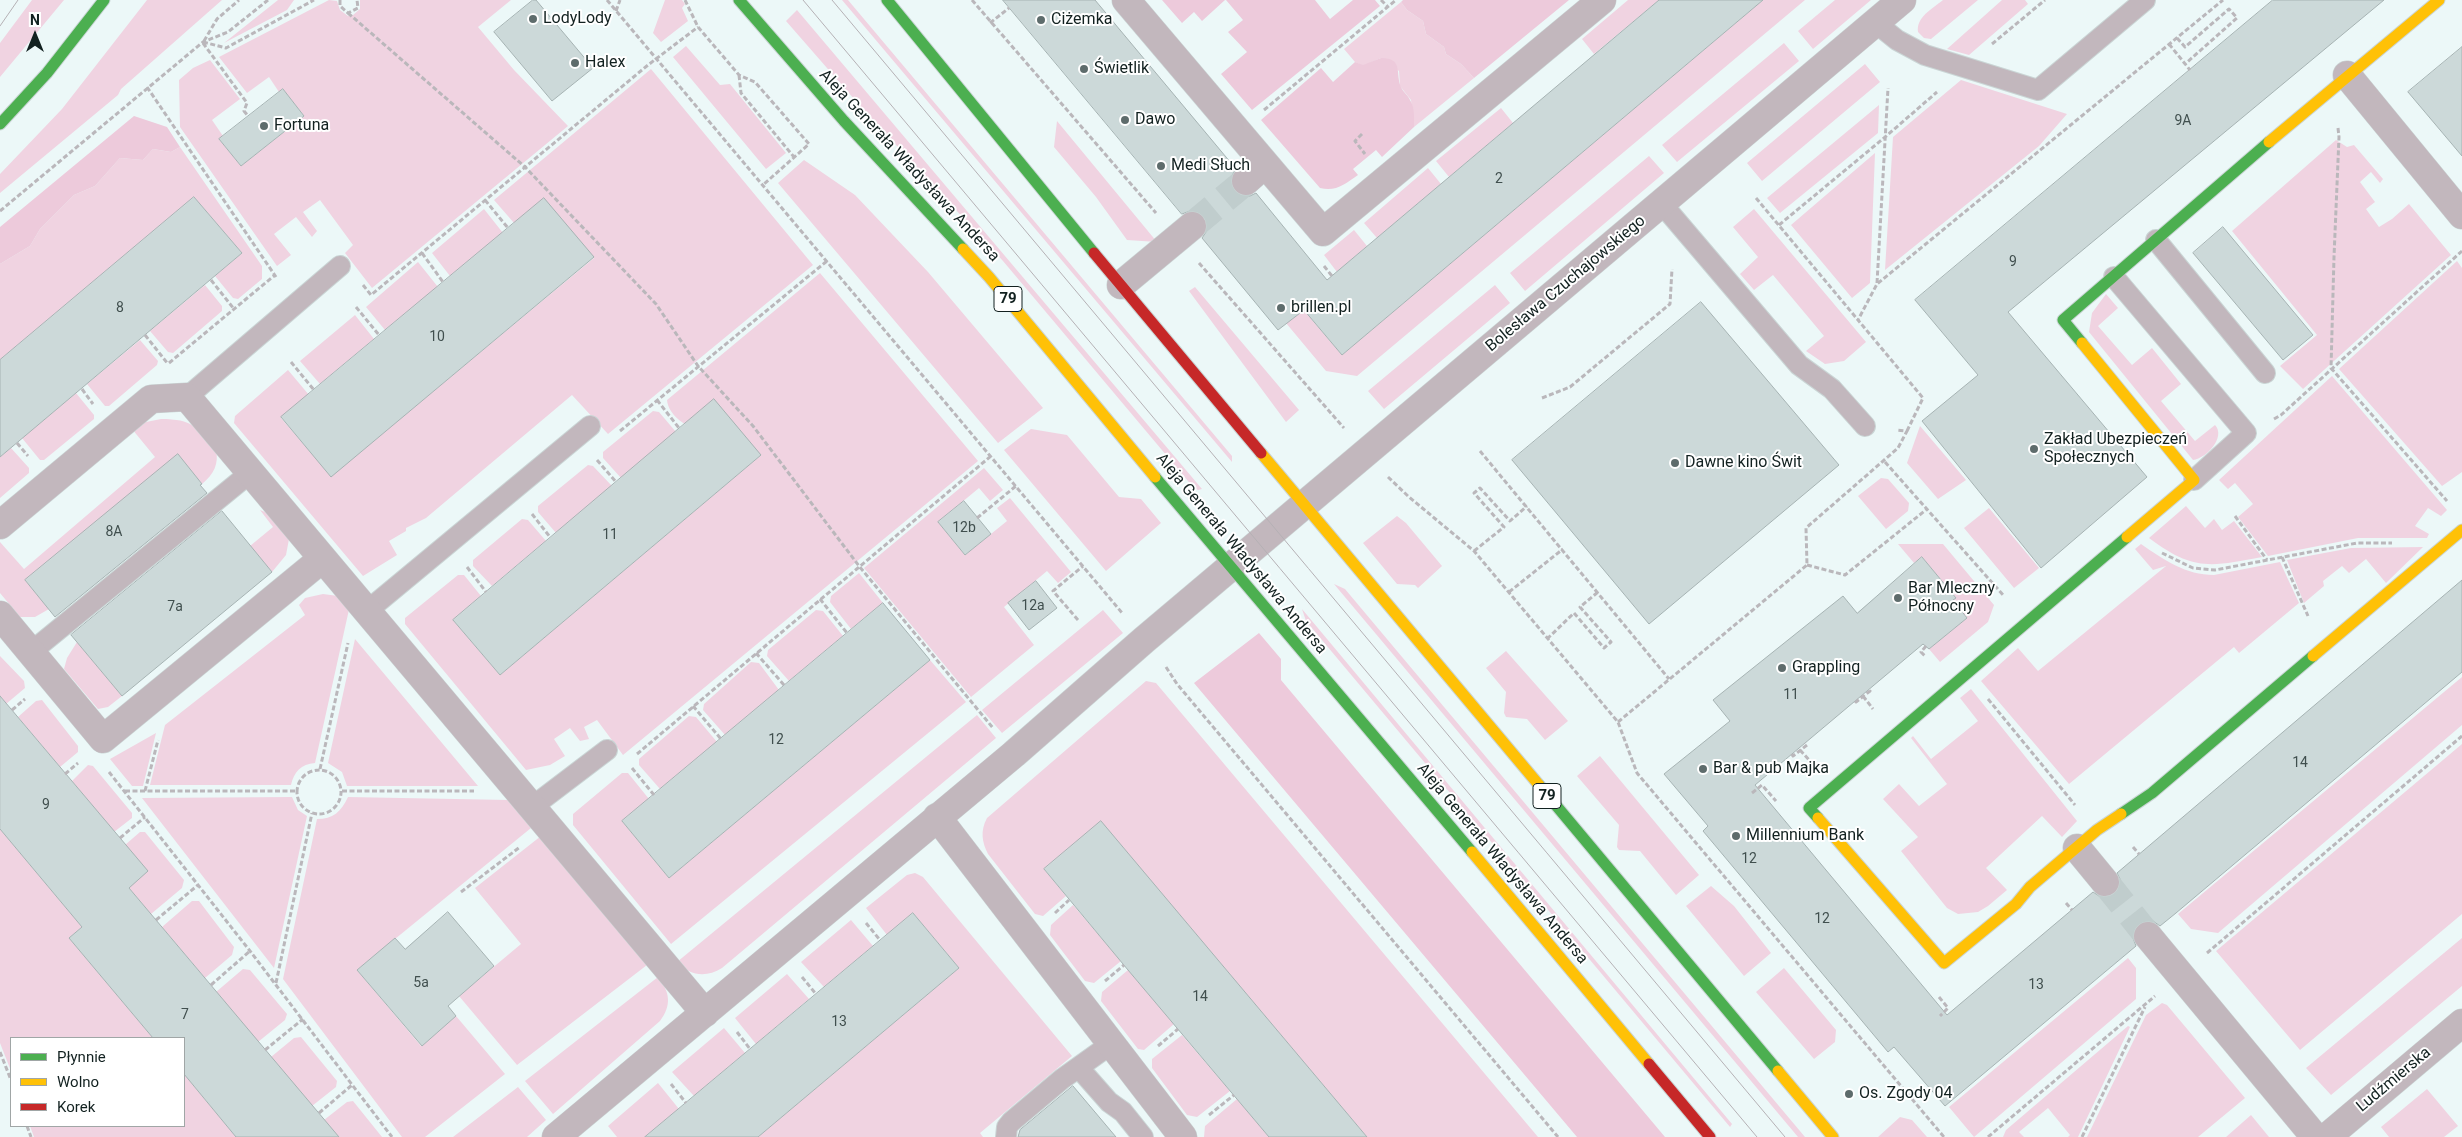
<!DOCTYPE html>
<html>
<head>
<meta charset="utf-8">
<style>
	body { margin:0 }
	#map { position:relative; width:2462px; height:1137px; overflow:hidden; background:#ecf8f8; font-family:Roboto,sans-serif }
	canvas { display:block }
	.legend { position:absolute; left:10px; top:1037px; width:175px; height:90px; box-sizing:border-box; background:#fff; border:1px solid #a0a6a6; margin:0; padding:6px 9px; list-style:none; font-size:15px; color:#122120 }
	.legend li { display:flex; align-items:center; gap:10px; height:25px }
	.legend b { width:25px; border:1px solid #a0a6a6 }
	.north { position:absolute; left:10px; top:10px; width:50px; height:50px; -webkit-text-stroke:4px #fff; paint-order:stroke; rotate:0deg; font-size:14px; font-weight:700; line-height:20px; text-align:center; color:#122120 }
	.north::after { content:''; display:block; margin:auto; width:18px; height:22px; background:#122120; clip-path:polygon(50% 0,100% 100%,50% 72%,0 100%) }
</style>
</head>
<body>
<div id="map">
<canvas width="2462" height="1137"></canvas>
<ul class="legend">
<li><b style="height:6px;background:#4caf50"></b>Płynnie</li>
<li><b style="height:6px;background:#ffc107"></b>Wolno</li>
<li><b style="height:6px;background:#c62828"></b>Korek</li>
</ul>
<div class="north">N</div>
</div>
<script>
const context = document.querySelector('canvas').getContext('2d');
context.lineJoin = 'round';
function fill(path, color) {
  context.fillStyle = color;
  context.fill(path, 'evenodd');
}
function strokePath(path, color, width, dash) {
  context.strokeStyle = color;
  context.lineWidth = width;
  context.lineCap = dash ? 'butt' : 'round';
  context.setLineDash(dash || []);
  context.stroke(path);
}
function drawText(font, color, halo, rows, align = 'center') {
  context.font = font + ' Roboto,sans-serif';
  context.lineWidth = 4;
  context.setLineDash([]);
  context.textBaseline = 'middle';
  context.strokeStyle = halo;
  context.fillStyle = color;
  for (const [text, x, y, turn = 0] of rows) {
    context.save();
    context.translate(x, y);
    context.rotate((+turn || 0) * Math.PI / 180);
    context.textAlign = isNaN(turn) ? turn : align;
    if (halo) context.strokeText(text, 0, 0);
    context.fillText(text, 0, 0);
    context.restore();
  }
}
const green = new Path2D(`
	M32,0h32l-64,77v-34z
	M147,0h75l-101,89 -3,6 -118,98v-19l62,-65z
	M278,0h16l-7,10 -63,33z
	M329,0l8,1 3,9 8,6 5,-1 7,-6v-9h151l-33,27 36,43 54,56 -196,162 -27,-35 8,-8 -33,-45 -17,12 14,19 -5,6 -16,-20 -22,17 17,21 -14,11 -97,-139 -1,-47 14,-12 17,-8 30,39 -28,21 11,16 -4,3 22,27 63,-50 -21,-27 -4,3 -10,-15 -22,16 -28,-36z
	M665,0h17l3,4 -3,4 6,13 -27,21 -8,-9z
	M842,0h6l384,456v6z
	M1628,0h31l-65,54 -12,-15z
	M1763,0h42l-448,376 -31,-5 -40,-48 21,-16 5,13 30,35z
	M1835,0h36l-58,49 -15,-18z
	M1943,0h35l-47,39 -7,-1 -6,-6c-2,-15 14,-23 25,-32z
	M2002,0h23l3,4 -59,51 -22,-6z
	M1401,2l6,8 16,11 3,13 18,13 2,7 15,10 13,14 -60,49 -3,-27 -11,-14 -1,-15 -18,-13 -18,8 -8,-4 -11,-13z
	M797,10l405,479 -4,1 -5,-3 -190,-226 -142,-154 -75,-86z
	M1784,43l15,18 -122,101 -15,-17z
	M686,46l34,39 10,-1 56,69 -20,16 -93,-112z
	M1865,64l15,18 -118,99 -15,-18z
	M651,69l162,196 -205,169 -36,-39 -146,123 -20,10v3l-17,10 8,14 -34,21 -129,-153 1,-7 53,-46 21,25 -28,23 50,58 263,-218 -80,-35 -20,-23z
	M1961,80l106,34 -28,32 -154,124 8,-133z
	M1879,105l-1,28 -98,80 -13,-15z
	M1501,108l12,15 -64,54 -13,-16z
	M1057,121l100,121 -30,-2 -31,-43 -42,-50z
	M2336,140l11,7 7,-2 29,34 -3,4 -9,-11 -11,10 15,20 -9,7 13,18 13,-8 17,-15 42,51 -148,134 -23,-23 37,-31 -85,-104z
	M180,147l82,119v13l-24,20 -5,-1 -18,-22 27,-23 -48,-56 -194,163v-96l30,-18 10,-17 34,-34 21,-9 25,-28 23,2 10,-11 18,3z
	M1875,153l-5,130 -18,15 -61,-73z
	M1649,156l15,17 -139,118 -15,-18z
	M804,160l51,35 73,77 115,136 -45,35 -220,-260z
	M1428,168l13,16 -64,54 -13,-15z
	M484,209l19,24 -53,43 -18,-23z
	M1754,209l112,133 -22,19 -19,3 -19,-13 18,-15 -51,-61 -19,15 -14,-16 18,-17 -25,-30z
	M1354,230l13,16 -30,26 -13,-17z
	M2457,261l5,7v204l-20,14 -103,-117z
	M418,262l20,25 -53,43 -19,-23z
	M820,273l158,188 -355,294 -26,-35 -13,7 5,12 -9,2 -10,-13 -16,11 11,17 -15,9 -24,5 -121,-146v-6l53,-43h6l17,21 -28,24 47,55 261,-220c-23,-12 -91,-23 -94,-55z
	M205,285l17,21v5l-49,42 -5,-1 -18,-21z
	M1495,285l15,18 -126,106 -16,-18z
	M1195,287l104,123 -13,12 -97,-131z
	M2106,294l12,14 -20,18 34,39 20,-17 29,36 -20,17 34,40 20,-16c11,12 -8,33 -22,35l-104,-128 3,-19z
	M355,315l19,24 -54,45 -20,-23z
	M140,340l18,21 -1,4 -48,41h-4l-18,-22z
	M2332,376l115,134 -6,6 -13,-8 -13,18 14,8 -2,4h-69l-90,18 -30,-39 15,-13 -18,-21 -7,6 -9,-9z
	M76,393l18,22v4l-50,41h-4l-18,-22z
	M653,411l6,1 17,20 -55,46 -18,-20v-6z
	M161,419c32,0 35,8 55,30 3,15 -2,25 -14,35l-24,-29 -153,125 24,29 -14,8h-15l-20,-24v-51l24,27 131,-112 -23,-28 9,-6z
	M1920,426l46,54 -28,19 -31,-36z
	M1031,429l36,6 52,62 22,2 20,24 -55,48 -102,-121z
	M11,448l18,20v5l-29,25v-41z
	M588,465l5,1 19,20 -56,47 -18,-21v-6z
	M984,468l19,22 -13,11 -11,-13 -41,34 27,33 42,-34 -10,-13 13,-10 61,74 -13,11 -11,-12 -43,36 30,38 -63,52 -107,-129z
	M1881,478l7,1 21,24 -1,8 -22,18 -28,-33z
	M2186,506l19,22 9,-9 8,11 12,-9 28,36c-52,10 -69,14 -113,-19z
	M1989,508l50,60 -25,20 -50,-60z
	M260,510l10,4 19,25 -3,16 -14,17 -22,-26 23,-19z
	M1397,516l9,7 36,43 -24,22 -3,-3 -18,-1 -34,-41z
	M522,519l6,1 18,21 -54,45 -19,-20v-6z
	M1898,544h45l51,61 -6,17 -48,40 -11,-13 38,-31 -14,-18 2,-3 -33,-40 -8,6z
	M2141,544c23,16 45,31 73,31l66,-13 19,41 -60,50 -5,-6 -165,137 -88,-103 37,-33 20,23 128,-105 -13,4 -18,-21z
	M2423,547l-37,36 -20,-24 -17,14 -7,-7 -19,15 1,5 -20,17 -17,-43 64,-12z
	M859,573l24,30 -32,26 -21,-27 1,-6z
	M1334,584l11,5 460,548h-7z
	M323,594l15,2 12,9 -35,158c-14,1 -21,9 -24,22h-141l15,-60 140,-110 -6,-10 6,-7z
	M1302,609l430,515 -2,3 -424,-506z
	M816,610l7,1 20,25 -54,45 -22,-25 1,-6z
	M1103,610l20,23 -121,100 -20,-23z
	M355,639l123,147h-131l-5,-14 -14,-9z
	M77,642l45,54 -14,11 -10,2 -34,-40 3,-11z
	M1506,651l62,70 -23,19 -18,-21 -21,-2 -2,-4 2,-21 -20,-24z
	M0,656l24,25 1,7 -19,16 -6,-8z
	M930,660l36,42 -295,242 -98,-119v-11l49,-41h6l21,26 -27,22 47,57z
	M751,662l8,1 20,27 -54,45 -22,-25 1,-6z
	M2462,677v48l-244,208 -27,-4 -13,-15z
	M1146,681l10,2 382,454h-171l-266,-315 -57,47 22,27 -23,20 -8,-2 -47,-60c-6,-12 -8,-23 -1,-36z
	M1971,689l106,132 -15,16 -20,-21 -56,52 21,22 -19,16 -10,6 -20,2 -11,-6 -46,-57 17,-14 -35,-38 16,-15 20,22 28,-22 -36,-46 2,-2 18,23 47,-38 -18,-23z
	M42,700l36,46v6l-18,15 -42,-50 18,-16z
	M977,715l19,23 -274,230c-16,10 -32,8 -45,-6z
	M689,716l7,1 21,25 -57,47 -21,-24v-6z
	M156,733l-13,53h-11l-22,-27z
	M2462,744v170l-162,136 -84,-99z
	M1600,756l99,119 -23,20 -36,-44 -21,-1 -2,-3 2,-22 -42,-49z
	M88,765l5,1 39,47v5l-18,14 -42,-51z
	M292,797l6,13 9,6 -33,152 -132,-170z
	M348,797l161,3 22,28 -174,142 64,76 35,-30 49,58 -80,63h-23l-119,-158 34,-160c16,0 24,-7 31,-22z
	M0,829l82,98 -13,11 84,100h-142v33l-11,-28z
	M140,832h5l39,48 -2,8 -31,26 -22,-26 -4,-43z
	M541,836l106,129 -130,100 -58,-69 62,-52 -46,-56z
	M915,873l8,4 149,179 -92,77 3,4h-225l201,-169 -46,-55 -26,22 -21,-27 41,-33z
	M1711,886l23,20 37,47 -27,23 -58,-70z
	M192,901h7l35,46 -2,8 -27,23 -43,-51z
	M1073,905l48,56 -27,22 -9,-2 -35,-46 1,-10z
	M851,920l22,26 -49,41 -23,-25z
	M2462,938v48l-131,109 -25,-27z
	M2128,958l8,10v31l-162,138 -25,-30z
	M1784,968l52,62 -1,12 -21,17 -58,-67z
	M243,969l7,1 37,44 -2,6 -27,22 -42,-50z
	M1128,970l46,54 -30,26 -6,-1 -37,-48 1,-9z
	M787,974l22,25 -53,45 -21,-26z
	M658,977c12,15 14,28 2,44l-107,93 -28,-33z
	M2162,1003l5,2 78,93 -47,39h-111l59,-122z
	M2128,1026l2,1 -52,110h-10l2,-2 -22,-27 -29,24 5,5h-21l3,-7z
	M724,1028l21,25 -51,43 -22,-24z
	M1182,1035l48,56 -33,26 -10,-2 -35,-47v-9z
	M301,1037l36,44 -1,6 -24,19 -41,-49 23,-19z
	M184,1074l52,63h-202l-4,-11h154z
	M658,1083l21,26 -34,28h-28l-9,-11z
	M518,1087l28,33 -19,17h-74z
	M2427,1089l31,37 -14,11h-55l-8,-10z
	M1237,1099l32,38h-65l1,-11z
	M353,1101l29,36h-44l-14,-17 23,-18z
	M2251,1115l18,22h-43z
	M1900,1117l12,3 15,17h-49z`);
const forest = new Path2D(`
	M1162,0h63l-23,21 -8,-9 -12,11z
	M1226,0h89l15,19 23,-19h22l5,6 -128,104 -31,-36 26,-22 -19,-20 15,-12z
	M1403,0h166l-95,78 -13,-14 -15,-10 -2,-7 -18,-13 -3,-13 -16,-11 -6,-8z
	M1381,58c23,0 14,16 20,29 2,5 7,8 9,13 5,8 4,18 4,27l-32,30 -6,-7 -23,19 5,6c-13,9 -22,17 -38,13l-59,-68 60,-52 12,14 22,-20 8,3z
	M134,116l33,11 13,20 -9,5 -18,-3 -10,11 -23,-2 -25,28 -21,9 -34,34 -10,17 -30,18v-37z
	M1259,633l22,26v21l384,457h-88l-383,-454z`);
const building = new Path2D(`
	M533,0h3l57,68 -41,33 -58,-69z
	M1003,0h92l141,169 -5,8v8l3,6 8,5h8l6,-3 71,87 332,-280h104l-421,355 -38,-45 -26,20 -76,-92 4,-6 1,-8 -3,-8 -6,-4 -8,-1 -8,3z
	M2273,0h111l-376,312 139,165 -106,91 -119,-147 56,-46 -63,-75z
	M2462,47v109l-54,-64z
	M283,89l21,27 -63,50 -22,-27z
	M194,197l48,56 -242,204v-97z
	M544,198l50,59 -263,220 -50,-60z
	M2223,227l90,108 -30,25 -90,-107z
	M1701,302l138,163 -190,159 -137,-164z
	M714,399l47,56 -261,220 -47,-55z
	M178,454l24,30 -2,1 7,8 -152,124 -30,-37z
	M964,501l27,33 -26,21 -27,-33z
	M222,511l50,61 -150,124 -51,-61z
	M1922,557l34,41 -3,2 14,18 -38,31 -6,-5 -168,141 192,230 146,-123 6,4 8,1 8,-3 5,-7v-8l-3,-6 345,-293v92l-286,241 -16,13 -7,-5h-7l-8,3 -4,6 -1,8 3,8 -191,160 -51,-59 -6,5 -185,-221 5,-5 -44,-52 66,-53 -17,-21 130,-104 14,17z
	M1036,581l21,27 -28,22 -21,-27z
	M883,603l47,57 -261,218 -47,-57z
	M0,696l148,175 -19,17 210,249h-103l-52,-63v-36h-31l-84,-100 13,-11 -82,-98z
	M1101,821l266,316h-98l-141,-167 -84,-101z
	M448,912l46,54 -46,40 8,10 -34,30 -65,-76 38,-32 10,11z
	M913,913l46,55 -201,169h-113z
	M1073,1086l43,51h-98l2,-7z`);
const streetTunnel = new Path2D(`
	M1192,226l54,-45
	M2105,882l43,54`);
const path = new Path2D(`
	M340,0v6l8,7 10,-5 -1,-8
	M607,0l516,614
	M685,0l13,27 41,48 16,7 54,62 -46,41
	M972,0l184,213
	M1381,0l7,7
	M616,11l4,-11
	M348,13l177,154 131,137 42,62 55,60 106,140 134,162
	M990,23l19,-15
	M2177,38l8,9 44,-38 8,9 -52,46
	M204,41l13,-22 22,-19
	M203,42l23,6 88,-48
	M203,43l44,60 -3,8 4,5
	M1992,44l53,-44
	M2169,44l21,26
	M739,75l2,18 53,64
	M147,87l129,190
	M1264,110l132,-110
	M2338,128l1,9 -5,120 -3,111 116,133
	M1362,134l-7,7 10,13
	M1756,198l102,122
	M485,200l23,28
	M0,211l203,-169 25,-10 40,-32
	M1779,225l105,-87 53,-46
	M422,253l21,29
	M1199,263l145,165
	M1324,266l8,10
	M211,280l23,29
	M1877,283l11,-195
	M363,285l8,10 277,-230 50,-38
	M356,307l23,28
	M145,335l23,29
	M291,362l23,28
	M169,363l106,-88
	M82,389l11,15
	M1542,398l28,-11 100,-83 2,-35
	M657,400l22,28
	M2274,419l7,-4 181,-164
	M620,431l207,-170
	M1907,431l16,-33 -65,-78 19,-36 346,-284
	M17,443l11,13
	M1480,451l189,228
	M597,460l19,22
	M1885,462l119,134
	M1388,477l21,20 65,54 144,171 19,51 307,364
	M532,514l18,23
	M2235,516l32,44
	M977,518l39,-32
	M1474,551l30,-24 -30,-34 6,-5 30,33 17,-15
	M2162,553l31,15 22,2 142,-27h35
	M2282,557l26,59
	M1807,565l38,10 82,-66
	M467,567l19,25
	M1509,592l54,-43
	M820,599l27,34
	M1078,620l-25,-29 30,-25
	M1547,639l27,-26 30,35 7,-6 -31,-35 18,-15
	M1926,646l-5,6 5,5
	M756,653l28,32
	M1166,667l11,17 381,453
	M1863,696l10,13
	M1988,699l87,106
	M1855,701l1,1 14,-11 -2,-2
	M693,706l28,33
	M12,710l13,-11
	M1618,722l189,-157 -1,-37 92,-80 9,-17 -11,-1
	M1800,750l11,12
	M637,754l354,-298
	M1792,754l1,2 14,-11 -2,-2
	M632,768l22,27
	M320,769l28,-126
	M297 792a22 22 0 1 1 44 0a22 22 0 1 1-44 0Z
	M109,772l141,179 142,186
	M65,774l13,-11
	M125,791h172
	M145,791l13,-51
	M342,791h132
	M1752,793l10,-8 14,16
	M120,838l25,-21
	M2133,847l6,7
	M461,892l59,-45
	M2066,903l6,7
	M1055,913l14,-13
	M156,920l42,-35
	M866,923l14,17
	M2207,953l255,-217
	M802,977l14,17
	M1105,981l19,-16
	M276,983l36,-170
	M211,985l39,-34
	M1939,997l9,11 -8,8
	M737,1032l13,17
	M1158,1046l20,-17
	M265,1050l38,-31
	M0,1052l11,28
	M671,1084l15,19
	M319,1113l33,-28
	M1209,1115l25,-20
	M27,1126l4,11
	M1988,1137l167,-141
	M2082,1137l63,-130`);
const lane = new Path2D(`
	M1876,23l21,17 28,15 113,35 107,-90
	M1662,204l137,161 33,24 33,37
	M2156,240l109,133
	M2114,277l132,156 -52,47
	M187,397l153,-131
	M367,611l223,-185
	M31,652l219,-179
	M532,807l75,-57
	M1079,1068l30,34 14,10 20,25
	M1006,1137l1,-10 4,-5 51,-43 49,-35`);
const street = new Path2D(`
	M1126,0l197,232 279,-232
	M2347,75l115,140
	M1246,181l19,-17
	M1121,285l71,-59
	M0,525l151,-126 36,-2 518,616
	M0,615l103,124 219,-180
	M937,817l246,320
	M2077,848l28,34
	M2148,936l167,201
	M556,1137l458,-383 130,-114 758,-640
	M2327,1137l135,-114`);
const fast = new Path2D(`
	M739,0l105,121 119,128
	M887,0l207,253
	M0,124l47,-51 57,-73
	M2082,343l-19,-23 206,-178
	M1155,477l317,375
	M1539,785l239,286
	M2121,814l31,-21 161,-137
	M1818,818l-9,-10 318,-271`);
const slow = new Path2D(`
	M2269,142l170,-142
	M963,249l26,28 166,200
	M2082,343l112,137 -67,57
	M1261,453l278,332
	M2313,656l149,-126
	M1818,818l126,145 72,-59 14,-17 67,-57 24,-16
	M1472,852l177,212
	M1778,1071l55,66`);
const jam = new Path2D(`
	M1094,253l167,200
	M1649,1064l61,73`);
const tram = new Path2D(`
	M803,0l954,1137
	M832,0l953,1137
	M0,26l18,-26`);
const markers = [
	[533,19,5,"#5e6c6c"],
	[1041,20,5,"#5e6c6c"],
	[575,63,5,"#5e6c6c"],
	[1084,69,5,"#5e6c6c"],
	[1125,120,5,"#5e6c6c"],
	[264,126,5,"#5e6c6c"],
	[1161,166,5,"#5e6c6c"],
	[1281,308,5,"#5e6c6c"],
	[2034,449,5,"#5e6c6c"],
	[1675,463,5,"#5e6c6c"],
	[1898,598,5,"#5e6c6c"],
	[1782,668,5,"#5e6c6c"],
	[1703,769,5,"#5e6c6c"],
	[1736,836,5,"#5e6c6c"],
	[1849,1094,5,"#5e6c6c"]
];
const numberNames = [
	["9A",2183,121],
	["2",1499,179],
	["9",2013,262],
	["8",120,308],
	["10",437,337],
	["12b",964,528],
	["8A",114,532],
	["11",610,535],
	["12a",1033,606],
	["7a",175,607],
	["11",1791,695],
	["12",776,740],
	["14",2300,763],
	["9",46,805],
	["12",1749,859],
	["12",1822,919],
	["5a",421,983],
	["13",2036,985],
	["14",1200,997],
	["7",185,1015],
	["13",839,1022]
];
const shields = [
	[1008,299,28],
	[1547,796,28]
];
const shieldNames = [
	["79",1008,299],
	["79",1547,796]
];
const poiNames = [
	["LodyLody",543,19],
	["Ciżemka",1051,20],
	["Halex",585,63],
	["Świetlik",1094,69],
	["Dawo",1135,120],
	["Fortuna",274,126],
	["Medi Słuch",1171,166],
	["brillen.pl",1291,308],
	["Zakład Ubezpieczeń",2044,440],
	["Społecznych",2044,458],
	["Dawne kino Świt",1685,463],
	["Bar Mleczny",1908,589],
	["Północny",1908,607],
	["Grappling",1792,668],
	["Bar & pub Majka",1713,769],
	["Millennium Bank",1746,836],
	["Os. Zgody 04",1859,1094]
];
const streetNames = [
	["Aleja Generała Władysława Andersa",909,166,47],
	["Bolesława Czuchajowskiego",1566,284,-40],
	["Aleja Generała Władysława Andersa",1241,554,50],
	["Aleja Generała Władysława Andersa",1502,864,50],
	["Ludźmierska",2394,1080,-40]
];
fill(green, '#f0d3e1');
fill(forest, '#edcadb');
fill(building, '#ccd9d9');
strokePath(building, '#a6b3b3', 1);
strokePath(streetTunnel, '#c0cdcd', 28, [28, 14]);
strokePath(lane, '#cad5d5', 22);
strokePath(street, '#cad5d5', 29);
strokePath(fast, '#cad5d5', 13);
strokePath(slow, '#cad5d5', 13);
strokePath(jam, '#cad5d5', 13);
strokePath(path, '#bab7bb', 3, [5, 2.5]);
strokePath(lane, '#c2b7bd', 20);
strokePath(street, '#c2b7bd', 28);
strokePath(fast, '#4caf50', 11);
strokePath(slow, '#ffc107', 11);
strokePath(jam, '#c62828', 11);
strokePath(tram, '#b5b1b5', 1);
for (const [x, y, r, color] of markers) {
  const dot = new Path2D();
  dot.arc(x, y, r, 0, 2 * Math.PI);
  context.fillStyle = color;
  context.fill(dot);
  strokePath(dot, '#fff', 2);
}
drawText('14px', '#404f4e', null, numberNames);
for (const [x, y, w] of shields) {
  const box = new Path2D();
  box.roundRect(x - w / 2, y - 12.5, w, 25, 4);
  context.fillStyle = '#fff';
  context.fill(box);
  strokePath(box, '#122120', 1);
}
drawText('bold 15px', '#122120', null, shieldNames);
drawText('16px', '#122120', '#fff', poiNames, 'left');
drawText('16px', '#122120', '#fff', streetNames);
</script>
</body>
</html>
